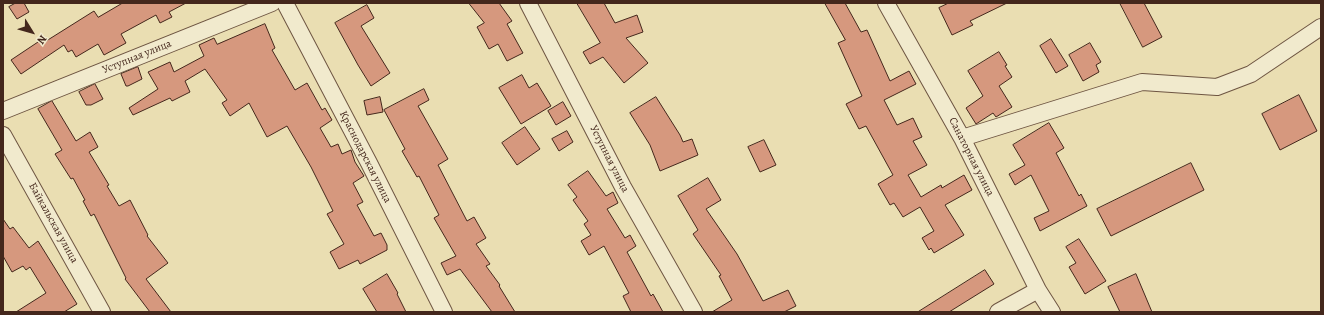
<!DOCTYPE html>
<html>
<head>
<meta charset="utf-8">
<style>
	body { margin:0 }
	#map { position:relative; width:1324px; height:315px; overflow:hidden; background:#eadeb2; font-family:Alegreya,serif }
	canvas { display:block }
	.frame { position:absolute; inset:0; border:4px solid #44271c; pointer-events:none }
	.north { position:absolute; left:12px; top:12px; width:40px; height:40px; -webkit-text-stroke:3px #f1eacd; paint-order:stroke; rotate:127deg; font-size:11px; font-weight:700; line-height:16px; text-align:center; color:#44271c }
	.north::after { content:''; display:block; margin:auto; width:14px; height:18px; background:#44271c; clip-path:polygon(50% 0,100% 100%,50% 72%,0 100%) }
</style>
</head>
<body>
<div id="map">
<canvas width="1324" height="315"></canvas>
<div class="frame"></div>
<div class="north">N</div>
</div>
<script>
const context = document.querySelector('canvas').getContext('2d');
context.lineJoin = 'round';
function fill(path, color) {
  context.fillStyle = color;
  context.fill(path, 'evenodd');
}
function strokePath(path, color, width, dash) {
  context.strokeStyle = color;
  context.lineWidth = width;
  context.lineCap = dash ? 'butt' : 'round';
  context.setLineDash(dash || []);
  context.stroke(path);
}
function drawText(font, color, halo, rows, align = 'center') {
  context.font = font + ' Alegreya,serif';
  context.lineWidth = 4;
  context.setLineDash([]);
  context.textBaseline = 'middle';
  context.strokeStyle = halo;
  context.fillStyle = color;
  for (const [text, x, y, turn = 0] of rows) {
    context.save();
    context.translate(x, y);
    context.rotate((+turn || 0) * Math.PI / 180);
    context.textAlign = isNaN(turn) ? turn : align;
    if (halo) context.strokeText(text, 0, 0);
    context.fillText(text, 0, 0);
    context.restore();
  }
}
const building = new Path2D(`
	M16,3h8l5,9 -12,7 -8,-12z
	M123,3h63l-17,9 3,5 -12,6 -4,-8 -35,19 5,9 -22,12 -6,-11 -22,13 -4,-7 -4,2 -4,-7 -43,29 -10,-14 30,-20 2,3 51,-32 4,6z
	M469,3h30l13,18 -5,3 16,29 -16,8 -9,-17 -9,5 -12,-22 7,-4z
	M577,3h27l11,20 22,-8 6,17 -17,6 22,25 -24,20 -21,-26 -13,7 -7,-12 17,-9z
	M825,3h20l16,29 6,-2 23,51 19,-10 7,13 -32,16 13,25 16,-7 9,19 -9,4 14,24 -19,10 13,22 20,-12 1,3 22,-13 8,15 -27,15 19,30 -30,18 -3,-5 -2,2 -7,-12 12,-7 -14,-24 -17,10 -9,-14 -4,2 -12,-21 15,-9 -27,-49 -7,3 -13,-25 16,-8 -24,-53 7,-3z
	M949,3h58l-37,18 3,4 -21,10 -13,-27z
	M1120,3h24l18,34 -19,10z
	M367,5l7,13 -13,8 29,47 -19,13 -13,-21 -23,-42z
	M265,24l10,24 -3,2 23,40 12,-7 15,27 3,-2 7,12 -12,8 11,19 7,-3 4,10 9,-4 4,12 9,14 -11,7 10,19 -6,3 17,31 7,-3 6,12v5l-27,14 -2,-4 -19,9 -9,-17 14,-8 -17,-30 6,-3 -22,-44 -24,-41 -20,11 -18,-34 -19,13 -8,-13 5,-3 -22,-31 -20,12 5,11 -18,9 -2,-3 -37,17 -4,-7 29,-19 -10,-17 22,-10 4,10 30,-16 -5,-11 15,-7 3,6z
	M1051,39l17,27 -12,7 -16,-27z
	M1090,43l11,19 -5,3 3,7 -16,9 -14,-26z
	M999,52l8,13 -2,1 7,11 -13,9 13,21 -16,10 -3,-4 -17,11 -10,-16 17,-12 -15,-25z
	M138,67l4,12 -14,7h-2l-5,-12z
	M522,75l7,13 8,-5 14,23 -30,18 -22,-36z
	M95,84l8,15 -12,6h-5l-7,-13z
	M424,89l5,11 -11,6 30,53 -10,6 29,56 7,-4 12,21 -10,6 14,20 -4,2 14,19 -1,1 16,26h-23l-32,-43 -13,6 -6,-12 15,-7 -22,-38 5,-3 -20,-39 -2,1 -15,-26 3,-2 -21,-39z
	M1299,95l18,36 -37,19 -18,-36z
	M380,97l3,15 -16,3 -3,-14z
	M656,97l24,38 3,7 9,-3 6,16 -38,16 -10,-26 -20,-32z
	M52,101l24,40 14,-9 8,15 -9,5 20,33 -2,1 12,20 11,-6 18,35 -1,1 21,27 -22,16 25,33h-21l-25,-33 1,-1 -32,-64 -3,2 -8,-15 2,-1 -12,-22 -2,1 -16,-25 7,-4 -24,-41z
	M563,102l8,14 -15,9 -8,-14z
	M1049,123l15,25 -8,5 23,43 2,-2 6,12 -47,25 -6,-13 15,-7 -18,-36 -16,10 -6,-11 16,-9 -12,-20z
	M525,127l15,22 -23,16 -15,-22z
	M567,131l6,11 -14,9 -7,-12z
	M764,140l12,25 -16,7 -12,-25z
	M1191,163l13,27 -93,46 -14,-27z
	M588,171l18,25 7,-4 5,11 -11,6 18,29 5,-3 6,11 -9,6 24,44 2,-2 10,18h-32l-8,-16 6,-3 -25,-47 -15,9 -8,-14 10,-6 -7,-11 4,-3 -15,-21 4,-3 -9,-12z
	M708,178l13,22 -15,9 31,45 26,47 25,-11 8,16 -12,6h-72l20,-12 -13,-24 2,-1 -28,-41 5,-4 -20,-34z
	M3,219l7,10 3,-2 16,21 9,-7 39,63 -13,8h-48l30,-19 -16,-26 -4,3 -3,-4 -11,6 -9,-16z
	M1079,239l27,42 -21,13 -16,-27 7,-4 -10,-16z
	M985,270l9,14 -45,28h-31z
	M387,274l11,19 -1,1 9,18h-29l-14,-23z
	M1136,274l16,38h-32l-12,-25z`);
const minor = new Path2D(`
	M285,3l84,160 75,149
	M528,3l95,184 71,125
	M886,3l76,135 76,152 14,22
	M3,111l269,-108
	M3,135l99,177
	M962,138l180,-56 75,5 34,-13 70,-47
	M998,312l40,-22`);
const streetNames = [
	["Уступная улица",137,57,-22],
	["Краснодарская улица",365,157,63],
	["Санаторная улица",971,157,63],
	["Уступная улица",609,159,63],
	["Байкальская улица",53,223,61]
];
fill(building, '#d6987e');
strokePath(building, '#44271c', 1);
strokePath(minor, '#6e5542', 18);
strokePath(minor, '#f1eacd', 16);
drawText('11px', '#44271c', '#f1eacd', streetNames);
</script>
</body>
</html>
